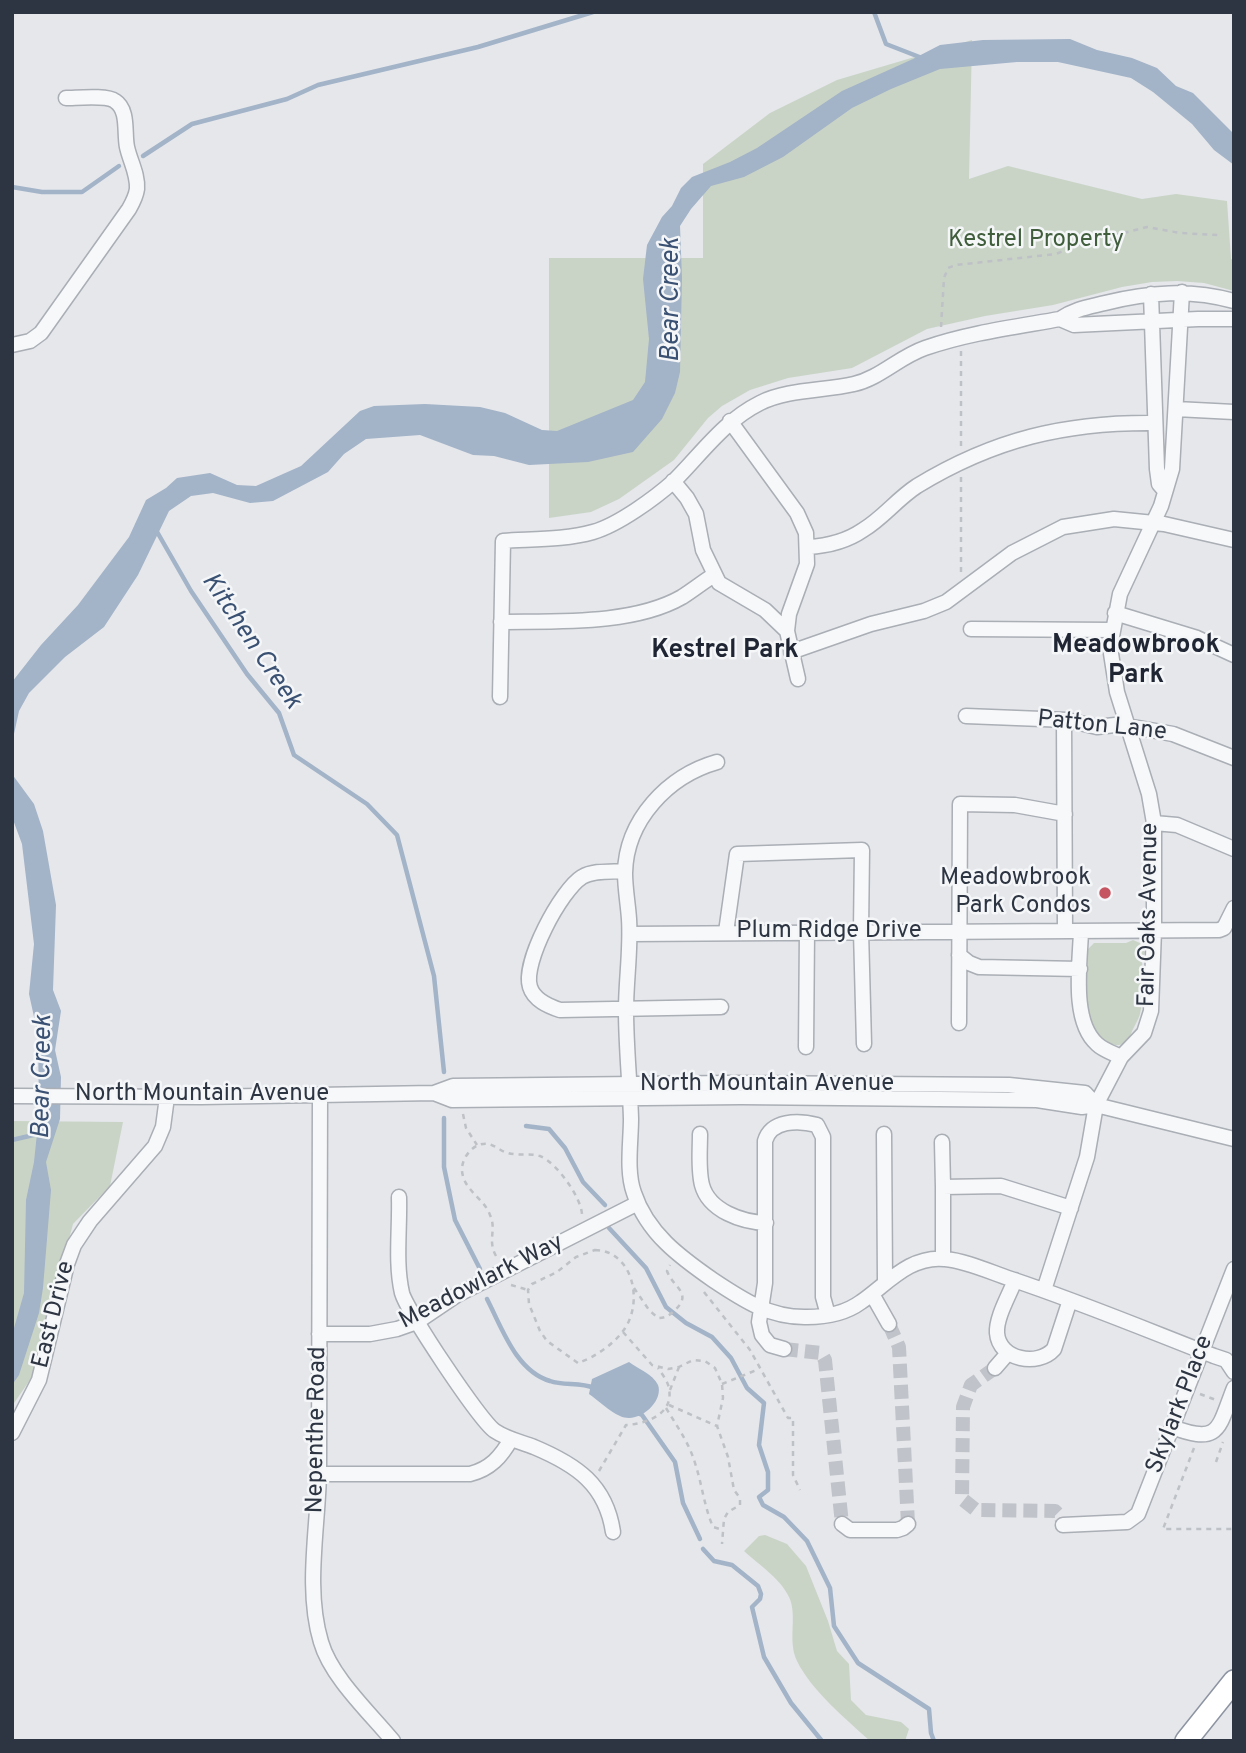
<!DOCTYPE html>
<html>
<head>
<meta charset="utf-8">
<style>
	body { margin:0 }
	#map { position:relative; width:1246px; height:1753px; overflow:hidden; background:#e5e7eb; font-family:Overpass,sans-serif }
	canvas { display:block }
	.frame { position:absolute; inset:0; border:14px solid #2d3442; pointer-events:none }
</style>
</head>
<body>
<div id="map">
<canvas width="1246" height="1753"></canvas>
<div class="frame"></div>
</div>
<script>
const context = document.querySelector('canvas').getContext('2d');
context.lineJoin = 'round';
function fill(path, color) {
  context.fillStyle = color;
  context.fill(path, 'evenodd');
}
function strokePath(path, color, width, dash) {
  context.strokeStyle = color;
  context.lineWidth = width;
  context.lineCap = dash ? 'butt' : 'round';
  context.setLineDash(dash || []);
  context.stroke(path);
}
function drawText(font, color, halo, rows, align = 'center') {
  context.font = font + ' Overpass,sans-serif';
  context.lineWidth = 5;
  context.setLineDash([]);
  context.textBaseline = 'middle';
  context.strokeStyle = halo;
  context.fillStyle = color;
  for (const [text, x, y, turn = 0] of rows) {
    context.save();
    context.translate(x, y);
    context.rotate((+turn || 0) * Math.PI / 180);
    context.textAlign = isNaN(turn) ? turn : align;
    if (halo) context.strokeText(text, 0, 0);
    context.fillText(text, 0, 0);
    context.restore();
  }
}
const green = new Path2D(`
	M972,40l-3,139 39,-13 134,33 34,-5 51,7 4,58 3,2v30l-30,-8 -27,-2 -25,1 -30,5 -69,18 -68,11 -58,13 -75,39 -64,10 -38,12 -28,16 -14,12 -34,42 -55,39 -28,13 -42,6v-260h154v-94l67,-51 67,-33z
	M1133,940l7,3 5,10 -3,5c0,18 2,38 -2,56 -3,10 -10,17 -10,26 -8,5 -12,7 -21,3 -31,-16 -21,-65 -21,-94l6,-6h32z
	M12,1121l111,1 -13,64 -37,38 -41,153 -20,29z
	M765,1535l22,9 19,22 22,55 9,30 12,13 2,36 15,15 35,7 8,7 -4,12h-35c-24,-22 -59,-51 -73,-80 -10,-21 1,-45 -8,-64 -8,-18 -31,-33 -45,-46l15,-15z`);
const water = new Path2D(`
	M1070,39l27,11 35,8 25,10 19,18 17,7 41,41v31l-20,-15 -22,-26 -39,-32 -22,-14 -73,-16h-41l-77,7 -49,20 -39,19 -69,49 -39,20 -33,9 -20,23 -11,17 2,52 -2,94 -5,21 -13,26 -29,33 -45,10 -59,3 -35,-9 -21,-1 -53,-20 -54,4 -22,15 -16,18 -55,29 -23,2 -37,-10 -22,3 -22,15 -31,64 -34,52 -39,30 -36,36 -10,18 -7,32v-61l29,-37 37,-40 51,-68 17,-37 20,-12 11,-10 33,-5 27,12 19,1 45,-20 59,-55 14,-5 51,-2 55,3 25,6 37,17 15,1 76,-31 12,-18 4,-43 -6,-60 4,-34 15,-28 10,-11 9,-18 11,-11 38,-15 27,-14 85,-57 71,-32 27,-14 43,-5z
	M12,774l22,30 9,27 13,74 -3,85 8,21 -6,39 6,27 -1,42 -14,43 5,28 -8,98 -4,25 -20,62 -7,10v-50l12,-42 2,-93 8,-38 5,-48 -1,-79 -9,-41 5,-50 -12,-100 -10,-27z
	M629,1362c9,7 24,12 29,23 6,16 -19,40 -38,31 -11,-5 -21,-15 -31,-22l3,-15z`);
const stream = new Path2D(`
	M874,12l12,32 36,14
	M143,156l49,-32 95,-25 31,-14 160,-38 115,-35
	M12,187l30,5h40l37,-26
	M156,530l35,61 56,83 32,39 15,42 73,49 30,31 37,141 10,96
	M444,1118v49l11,53 25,49
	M526,1126l23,3 16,19 18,34 22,23
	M12,1140l30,-7
	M609,1228l37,40 20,39 20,16 26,14 19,21 16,30 17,15 -5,42 9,27v18l-9,7 4,8 21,12 23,24 23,47 4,38 24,37 71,46 2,24 3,8
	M487,1299c15,29 29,72 63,82 14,5 30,1 44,7
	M638,1413l4,2 33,47 8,41 17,36
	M703,1549l11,12 18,4 26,21 3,8 -1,5 -8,8 12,50 27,46 31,38`);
const minorTunnel = new Path2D(`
	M889,1324l10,23 9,177
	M784,1349l37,4 4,7 17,164
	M995,1368l-24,17 -8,22 -1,92 14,11 79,1 6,6 2,8`);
const path = new Path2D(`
	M941,327l3,-49 4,-10 8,-3 100,-11 24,-10 67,-17 33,6 39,2
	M961,446v-95
	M961,572v-95
	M463,1114l3,14 11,17
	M595,1250c39,1 49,54 28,81 -10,14 -30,27 -45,32l-31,-22 -7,-10 -11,-27 -1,-14 4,-6 25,-12 19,-15z
	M496,1256c-9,-16 1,-26 -6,-41 -6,-17 -26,-24 -28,-44 -1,-14 13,-30 27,-27 7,2 13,8 19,9 10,3 22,0 32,3 16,6 42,42 42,59
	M511,1285l17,5
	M634,1288l15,22 9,8c7,0 11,-2 16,-7 20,-18 -1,-23 -7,-40l3,-6
	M704,1292l46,58 38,68h5v57l7,15
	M623,1332l29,33 16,4 11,-2 14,-7 12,1 10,7 7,16 1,14 -6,28 11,31 6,33 6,8v7l-12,7 -4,7 -2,25
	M722,1384l37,-15
	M670,1390l9,-23
	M1200,1394l16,6
	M669,1405l48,21
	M666,1408c11,18 23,35 29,55 7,21 9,43 18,64l10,3
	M1194,1448l-31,81h71
	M1216,1462l7,-20
	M599,1471l27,-46c20,-1 48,-11 43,-36 -1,-8 -7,-15 -11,-21`);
const minor = new Path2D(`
	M1151,294l6,175 2,15 6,7
	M1060,319l14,6 124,-6h36
	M12,345l18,-4 11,-8 88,-124c4,-7 7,-13 8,-20 1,-15 -7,-28 -10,-42 -3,-14 2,-37 -12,-46 -8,-6 -38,-3 -49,-3
	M1176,409l58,3
	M730,421l67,92 9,20 1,31 -18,50 -2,17 11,48
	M673,481l14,17 9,16 7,36 16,33 46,27 22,21
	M808,547c18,-1 39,-6 55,-17 20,-12 34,-31 54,-44 77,-47 149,-64 238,-63
	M1115,613l82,25 37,17
	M501,622c56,-1 132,3 181,-25 11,-7 21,-15 32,-22
	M971,629l141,1
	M791,652l80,-28 53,-13 22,-9 66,-49 51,-26 51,-8 50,5 70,16
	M500,697l3,-156c29,-2 62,-1 90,-9 25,-7 62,-34 81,-51 28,-28 50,-60 86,-78 28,-14 64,-12 94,-19 26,-6 45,-27 71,-36 43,-15 90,-21 135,-29 14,-10 29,-12 45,-16 44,-11 85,-14 129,-2
	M966,716l101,4 30,7 18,-2 12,1 46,8 61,24
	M1064,720l1,211
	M717,762c-49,14 -91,58 -92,111 0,15 3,31 4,46 2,30 -3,61 -3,91 0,37 4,73 5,109 0,23 -5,52 3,74 13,40 46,64 79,87 30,20 57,38 94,37 18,0 39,-4 54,-15 26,-18 49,-47 84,-43 22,2 45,13 66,20 69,23 136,51 203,77l12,4 8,12
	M1154,823l23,2 57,24
	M625,871c-14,1 -31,-1 -43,6 -21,13 -60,86 -52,110 4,13 18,19 30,23l161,-3
	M1081,931c-1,32 -10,90 16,113 6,6 16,9 24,13
	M726,932l11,-78 125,-4 -1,81 3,113
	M630,934l589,-4 5,-2 10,-20
	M959,955l10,8 10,4 101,2
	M959,1023l1,-219 55,1 50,9
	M806,1047l1,-116
	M434,1093l18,7 289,-3 296,3 45,7 14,-2 138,34
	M320,1095c-1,126 0,252 -1,378 -1,55 -14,116 2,169 10,35 49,71 72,99
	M12,1096l189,1 233,-4 19,-7 278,-3 278,2 76,8 11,12
	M700,1134c0,16 -2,35 2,51 7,26 40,37 64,38
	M884,1134l1,147
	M942,1142l1,45
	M399,1197c1,31 -4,66 3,96 5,18 78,128 93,138 12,8 26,11 39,16 43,18 72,38 79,85
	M943,1258v-71l58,-1 70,22
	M1015,1280c-6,16 -19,37 -18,53 2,27 41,34 57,16l16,-49
	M1044,1290l43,-133 9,-52 25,-48 23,-24 7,-22 3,-81v-107l-5,-29 -32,-102 -7,-45 10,-53 41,-88 11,-37 10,-177
	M872,1294l17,30
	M319,1334h51l27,-5 20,-7 40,-27 181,-92
	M784,1349l-14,-4 -8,-10 -3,-13 6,-39v-142c6,-21 33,-21 52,-16l6,12v160l5,18
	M995,1368l13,-15
	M1172,1427c48,18 46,2 62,-39
	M12,1433l27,-53 28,-116 7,-19 16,-24 65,-75 8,-19 4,-30
	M319,1474h151c20,-5 31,-17 41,-35
	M842,1524l8,6h47l6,-2 5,-4
	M1063,1525l64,-3 11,-8 96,-245`);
const highway = new Path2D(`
	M1186,1741l48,-60`);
const markers = [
	[1105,893,7,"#c45561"]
];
const parkNames = [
	["Kestrel Property",1036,241]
];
const streetNames = [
	["Patton Lane",1102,727,6],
	["Fair Oaks Avenue",1150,915,-89],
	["Plum Ridge Drive",829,932],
	["North Mountain Avenue",767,1085],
	["North Mountain Avenue",202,1095],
	["Meadowlark Way",482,1283,-27],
	["East Drive",55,1315,-76],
	["Skylark Place",1181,1405,-69],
	["Nepenthe Road",318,1430,-89]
];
const poiNames = [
	["Meadowbrook",1091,879],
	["Park Condos",1091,907]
];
const waterNames = [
	["Bear Creek",673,300,-90],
	["Kitchen Creek",250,642,56],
	["Bear Creek",44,1077,-89]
];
const neighbourhoodNames = [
	["Meadowbrook",1136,647],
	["Park",1136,677],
	["Kestrel Park",725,652]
];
fill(green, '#c9d4c6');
fill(water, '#a3b3c8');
strokePath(stream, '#a3b3c8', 4.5);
strokePath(minorTunnel, '#c0c3c9', 14, [14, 7]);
strokePath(minor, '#aaaeb5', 17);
strokePath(highway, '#8d94a1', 24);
strokePath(path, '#bec1c6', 2.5, [5, 5]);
strokePath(minor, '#f7f8fa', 14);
strokePath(highway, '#fff', 21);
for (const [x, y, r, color] of markers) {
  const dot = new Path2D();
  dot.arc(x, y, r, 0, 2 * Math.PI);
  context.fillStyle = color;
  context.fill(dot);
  strokePath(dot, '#f4f6f8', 2.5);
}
drawText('24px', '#405d3c', '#f4f6f8', parkNames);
drawText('24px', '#2d3442', '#f4f6f8', streetNames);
drawText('24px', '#2d3442', '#f4f6f8', poiNames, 'right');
drawText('italic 26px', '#3a5173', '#f4f6f8', waterNames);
drawText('bold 26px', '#1f2533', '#f4f6f8', neighbourhoodNames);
</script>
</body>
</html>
